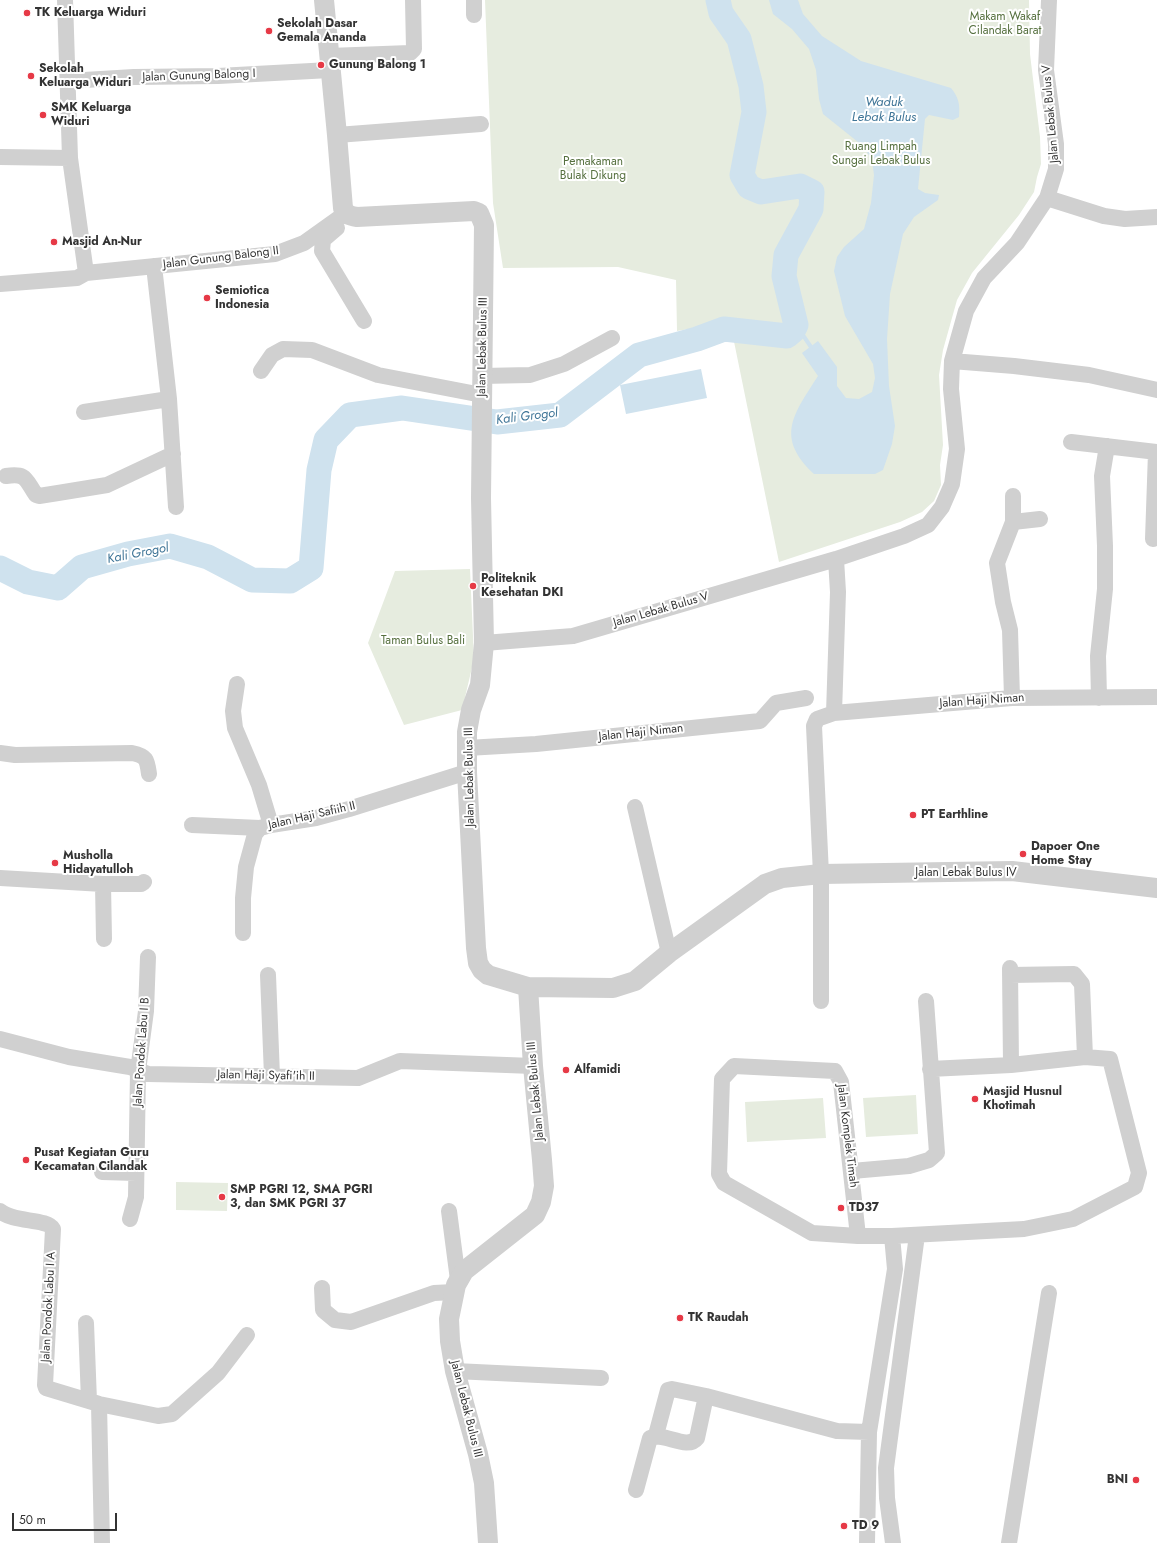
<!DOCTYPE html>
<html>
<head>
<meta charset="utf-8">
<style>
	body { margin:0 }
	#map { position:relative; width:1157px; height:1543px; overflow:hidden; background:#fff; font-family:Jost,sans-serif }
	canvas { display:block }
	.scale { position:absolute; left:12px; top:1513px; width:105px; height:18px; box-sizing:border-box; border:2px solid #333; border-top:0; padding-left:5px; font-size:12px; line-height:14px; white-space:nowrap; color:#333; -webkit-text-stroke:3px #fff; paint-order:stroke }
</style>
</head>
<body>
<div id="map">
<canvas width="1157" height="1543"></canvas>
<div class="scale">50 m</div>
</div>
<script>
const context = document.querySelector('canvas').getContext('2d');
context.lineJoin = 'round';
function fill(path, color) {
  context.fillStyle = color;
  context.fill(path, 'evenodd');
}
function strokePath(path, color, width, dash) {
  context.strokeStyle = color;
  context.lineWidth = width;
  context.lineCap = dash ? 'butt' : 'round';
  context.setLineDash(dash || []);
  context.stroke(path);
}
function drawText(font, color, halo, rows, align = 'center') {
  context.font = font + ' Jost,sans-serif';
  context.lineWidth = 4;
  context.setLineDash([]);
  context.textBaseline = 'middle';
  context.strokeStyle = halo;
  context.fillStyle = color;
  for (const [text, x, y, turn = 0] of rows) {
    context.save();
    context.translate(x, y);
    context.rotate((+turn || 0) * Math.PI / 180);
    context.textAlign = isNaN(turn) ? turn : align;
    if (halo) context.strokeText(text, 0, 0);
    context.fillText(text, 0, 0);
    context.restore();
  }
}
const green = new Path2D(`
	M485,0h544l1,54 10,83 1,27 -4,13 -3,15 -15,23 -47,58 -15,27 -14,50 -4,25 4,70 -3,20 1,20 -7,16 -12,11 -22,10 -121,40 -49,-240 -53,9 -1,-51 -58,-13 -115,1 -10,-65z
	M470,569l4,90 -12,51 -58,15 -36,-82 27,-72z
	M916,1095l2,39 -52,3 -3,-39z
	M823,1098l3,40 -79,4 -2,-40z
	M176,1182l52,1 -1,28 -51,-1z`);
const water = new Path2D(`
	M769,0h29l5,14 19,22 39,25 90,27c8,10 9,16 8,29l-6,3 -24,-5 -4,4 -7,70 7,4 14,2 -1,5 -24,17 -11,17 -13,60 -3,45 2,47 6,40 -3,18 -9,26 -8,4h-61c-39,-37 -21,-59 4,-98l-16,-23 16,-12 19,26v19l9,12 13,1 13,-7 3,-14 -2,-14 -28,-48 -11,-45 3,-14 7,-10 20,-18 7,-26 3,-28 -2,-15 -9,-14 -40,-32 -4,-15 -3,-29 -7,-21 -17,-20 -19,-15z
	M701,369l6,29 -81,16 -6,-29z`);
const stream = new Path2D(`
	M796,325l15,22`);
const river = new Path2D(`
	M0,568l28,14 30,6 24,-21 46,-13 42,-8 38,11 44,23 38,1 21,-13 8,-98 7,-30 24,-25 52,-7 95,14 63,-7 79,-60 58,-16 27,-10 63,7 6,-5 3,-6 -12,-49 2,-21 25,-46 1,-17 -12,-6 -39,6 -12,-5 -7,-12 12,-63 -3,-26 -12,-47 -18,-26 -3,-13`);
const minor = new Path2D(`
	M65,0l5,158 16,115
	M474,0v15
	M329,56l81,-3 4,-4 -1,-49
	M68,81l66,-4 84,-1 112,-6
	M337,135l144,-11
	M0,157l70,1
	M1047,198l57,18 21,3 32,-2
	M337,228l-14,12 -1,11 42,70
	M154,266l15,133 7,108
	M0,284l77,-6 9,-5 189,-19 29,-11 42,-30
	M952,361l62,5 75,9 68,15
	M261,371l11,-16 11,-6 29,1 66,25 104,20
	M482,376l48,-1 34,-11 48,-26
	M84,412l85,-13
	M1071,442l86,10
	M6,476c21,-3 19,3 30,19l3,1 19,-3 49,-8 66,-31
	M1013,522l27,-3
	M1153,539l3,-87
	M484,643l89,-7 263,-77 68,-23 24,-11 14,-18 10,-23 5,-35 -6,-60 1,-28 14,-50 18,-33 33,-35 30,-45 9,-29v-25l-10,-74 3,-70
	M237,684l-4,27 2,17 24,57 12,40
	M1012,698l-2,-68 -7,-28 -6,-39 16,-41v-26
	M1099,698l-1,-42 7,-67v-43l-3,-70 5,-30
	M834,713l4,-121 -2,-33
	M467,748l69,-4 224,-23 16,-18 30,-5
	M0,753l15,2 117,-2c15,3 15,7 17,21
	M635,807l34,146
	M192,825l68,3
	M0,878l103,6h38l3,-2
	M103,884l1,55
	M243,933v-35l3,-31 9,-33 5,-6 11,-3 45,-7 33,-9 118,-37
	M1010,968l1,97
	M268,975l4,101
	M1010,975l64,-1 8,10 3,73
	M821,1001v-127l-7,-148 3,-7 17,-6 178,-15 145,-1
	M0,1039l69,18 61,10 18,7 210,4 42,-17 133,5
	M852,1171l57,-5 20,-6 8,-7 -11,-152
	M102,1172l34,1
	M0,1211c13,12 47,7 53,18l-8,156 1,3 53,16 59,12 14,-2 46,-41 29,-38
	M449,1211l9,69
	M130,1219l6,-22 2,-126 8,-60 2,-54
	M858,1236l-17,-154 -6,-11 -101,-5 -12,13 -3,95 5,9 88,50 46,3h34l132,-7 49,-10 62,-32 4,-14 -29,-114 -25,-2 -74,8 -81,4
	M322,1288l1,22 12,10 16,2 83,-29 20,-1
	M86,1323l3,78
	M455,1371l146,7
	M99,1404l3,139
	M656,1435l12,-45 4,-1 34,7 131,35 32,1
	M636,1490l14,-52c13,-7 37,13 47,0l9,-42
	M867,1543l2,-111 26,-163 -3,-33
	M893,1543l-6,-45 -1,-30 31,-233
	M1009,1543l40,-250`);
const tertiary = new Path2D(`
	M324,0l13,135 6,73c3,6 6,8 14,9l117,-6 5,2 5,12 -3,273 3,145 -4,42 -9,25 -4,22v40l9,176 2,15 4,7 6,5 40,12 85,1 22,-7 34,-28 96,-69 17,-6 39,-4 191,-3 145,17
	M488,1543l-4,-60 -6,-29 -23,-83 -5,-30 -1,-22 7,-34 8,-14 71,-56 6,-13 3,-16 -2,-26 -9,-94 -5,-79`);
const markers = [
	[27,13,4,"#e63946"],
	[269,31,4,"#e63946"],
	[321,65,4,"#e63946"],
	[31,76,4,"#e63946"],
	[43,115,4,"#e63946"],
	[54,242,4,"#e63946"],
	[207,298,4,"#e63946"],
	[473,586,4,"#e63946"],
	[913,815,4,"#e63946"],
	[1023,854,4,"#e63946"],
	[55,863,4,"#e63946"],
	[566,1070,4,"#e63946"],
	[975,1099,4,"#e63946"],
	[26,1160,4,"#e63946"],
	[222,1197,4,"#e63946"],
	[841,1208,4,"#e63946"],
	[680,1318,4,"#e63946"],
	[1136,1480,4,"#e63946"],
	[844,1526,4,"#e63946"]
];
const poiNames = [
	["TK Keluarga Widuri",35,13],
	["Sekolah Dasar",277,24],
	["Gemala Ananda",277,38],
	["Gunung Balong 1",329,65],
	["Sekolah",39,69],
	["Keluarga Widuri",39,83],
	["SMK Keluarga",51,108],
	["Widuri",51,122],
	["Masjid An-Nur",62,242],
	["Semiotica",215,291],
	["Indonesia",215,305],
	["Politeknik",481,579],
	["Kesehatan DKI",481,593],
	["PT Earthline",921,815],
	["Dapoer One",1031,847],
	["Home Stay",1031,861],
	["Musholla",63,856],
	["Hidayatulloh",63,870],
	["Alfamidi",574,1070],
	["Masjid Husnul",983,1092],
	["Khotimah",983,1106],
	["Pusat Kegiatan Guru",34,1153],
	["Kecamatan Cilandak",34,1167],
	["SMP PGRI 12, SMA PGRI",230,1190],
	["3, dan SMK PGRI 37",230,1204],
	["TD37",849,1208],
	["TK Raudah",688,1318],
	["BNI",1128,1480,"right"],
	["TD 9",852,1526]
];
const parkNames = [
	["Makam Wakaf",1005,17],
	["Cilandak Barat",1005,31],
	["Ruang Limpah",881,147],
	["Sungai Lebak Bulus",881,161],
	["Pemakaman",593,162],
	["Bulak Dikung",593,176],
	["Taman Bulus Bali",423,641]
];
const streetNames = [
	["Jalan Gunung Balong I",199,76,-2],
	["Jalan Lebak Bulus V",1051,114,-95],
	["Jalan Gunung Balong II",221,258,-7],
	["Jalan Lebak Bulus III",483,347,-89],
	["Jalan Lebak Bulus V",661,610,-16],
	["Jalan Haji Niman",982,701,-4],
	["Jalan Haji Niman",641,733,-6],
	["Jalan Lebak Bulus III",470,777,-91],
	["Jalan Haji Safiih II",312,816,-13],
	["Jalan Lebak Bulus IV",966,873],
	["Jalan Pondok Labu I B",142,1052,-86],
	["Jalan Haji Syafi'ih II",266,1076,1],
	["Jalan Lebak Bulus III",536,1091,-95],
	["Jalan Komplek Timah",847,1136,83],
	["Jalan Pondok Labu I A",49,1307,-87],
	["Jalan Lebak Bulus III",466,1409,76]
];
const waterNames = [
	["Waduk",884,103],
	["Lebak Bulus",884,118],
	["Kali Grogol",527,417,-7],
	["Kali Grogol",138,554,-11]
];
fill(green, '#e6ecdf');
fill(water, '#cfe2ee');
strokePath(stream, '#cfe2ee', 4);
strokePath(river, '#cfe2ee', 25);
strokePath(minor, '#d0d0d0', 16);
strokePath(tertiary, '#d0d0d0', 20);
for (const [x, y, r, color] of markers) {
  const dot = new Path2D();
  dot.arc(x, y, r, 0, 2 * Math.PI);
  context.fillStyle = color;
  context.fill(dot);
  strokePath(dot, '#fff', 1.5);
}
drawText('bold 12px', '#333', '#fff', poiNames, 'left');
drawText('12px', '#56703f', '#fff', parkNames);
drawText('12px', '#333', '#fff', streetNames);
drawText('italic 13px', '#3f7597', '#fff', waterNames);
</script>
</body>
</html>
